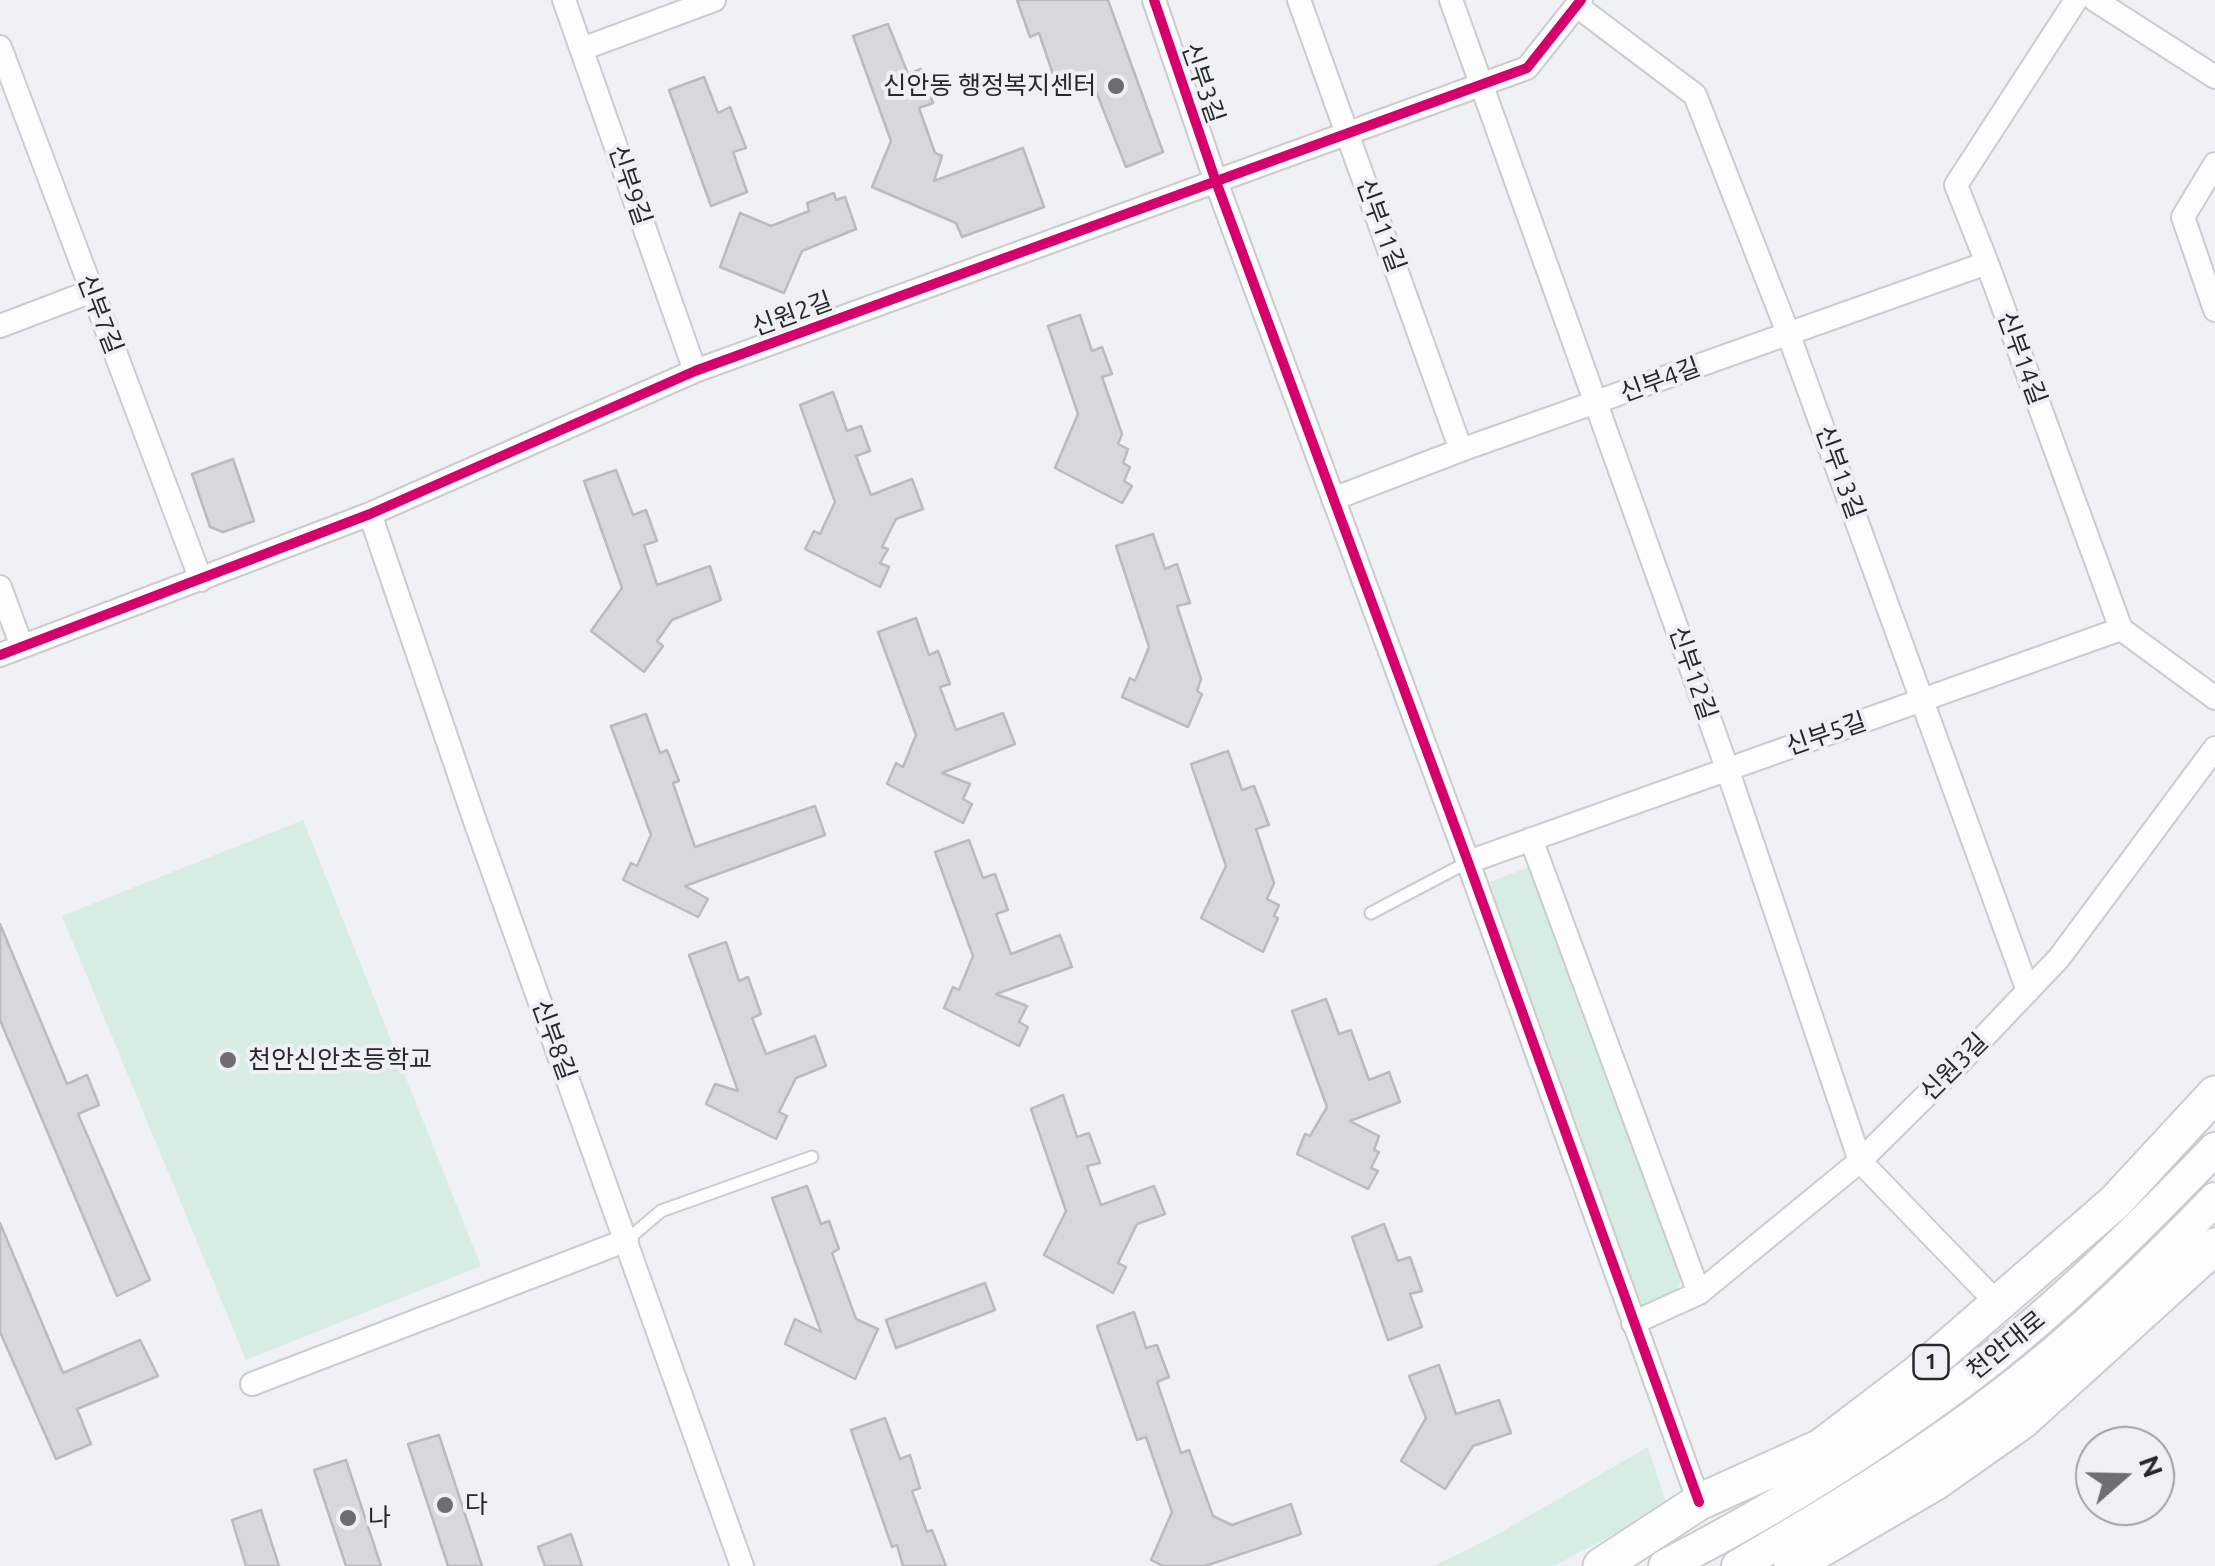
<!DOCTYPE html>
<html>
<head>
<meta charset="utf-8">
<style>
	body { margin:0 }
	#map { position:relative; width:2215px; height:1566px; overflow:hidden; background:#eff1f4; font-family:Ubuntu,sans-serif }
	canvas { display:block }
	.north { position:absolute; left:2075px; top:1426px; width:100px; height:100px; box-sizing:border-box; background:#eef0f5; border:2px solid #9fa0a4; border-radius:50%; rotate:70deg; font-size:28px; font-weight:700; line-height:40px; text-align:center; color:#28282a }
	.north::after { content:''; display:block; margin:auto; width:35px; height:45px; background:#6e6e71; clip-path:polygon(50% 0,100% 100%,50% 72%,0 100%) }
</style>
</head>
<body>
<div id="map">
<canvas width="2215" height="1566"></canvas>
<div class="north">N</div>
</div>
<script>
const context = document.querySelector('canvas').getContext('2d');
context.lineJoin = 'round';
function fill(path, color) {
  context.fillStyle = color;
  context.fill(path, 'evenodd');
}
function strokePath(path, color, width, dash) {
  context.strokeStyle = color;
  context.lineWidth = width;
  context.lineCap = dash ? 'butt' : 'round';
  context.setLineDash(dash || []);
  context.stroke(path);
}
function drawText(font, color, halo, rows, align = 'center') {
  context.font = font + ' Ubuntu,"Noto Sans KR",sans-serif';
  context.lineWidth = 8;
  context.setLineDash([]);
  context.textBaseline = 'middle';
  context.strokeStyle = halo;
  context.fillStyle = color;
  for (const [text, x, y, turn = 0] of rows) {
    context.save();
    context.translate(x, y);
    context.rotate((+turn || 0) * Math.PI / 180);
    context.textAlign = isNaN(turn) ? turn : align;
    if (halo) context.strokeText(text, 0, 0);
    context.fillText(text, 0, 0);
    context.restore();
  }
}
const green = new Path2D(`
	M303,820l178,446 -235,94 -184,-444z
	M1527,868l8,1 147,409 -6,12 -28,20 -11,-2 -153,-419 5,-7z
	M1648,1447l19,59 -113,60h-120l57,-28z`);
const building = new Path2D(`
	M1017,0h91l55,152 -37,15 -35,-88 -32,13 -20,-59 -9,4z
	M888,24l20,50 13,-5 12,34 -14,5 16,45 7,3 -8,25 89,-33 21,59 -82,30 -6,-14 -84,-36 19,-46 -38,-105z
	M704,77l14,36 12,-6 16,41 -13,4 14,40 -36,14 -42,-116z
	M834,193l2,7 9,-3 11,32 -54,22 -18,42 -64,-26 20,-54 31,13 38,-15 -2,-8z
	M1080,315l12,36 10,-4 10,27 -10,3 20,57 -4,10 10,5 -5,14 7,4 -6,14 8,5 -10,17 -67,-35 23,-54 -30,-88z
	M833,392l14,39 14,-5 9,25 -14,5 15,39 41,-16 11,30 -27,10 -14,28 6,2 -8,14 9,4 -9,20 -75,-38 9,-18 6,3 15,-32 -35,-97z
	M233,459l21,62 -31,11 -13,-5 -18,-53z
	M616,470l17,45 13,-5 11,31 -13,4 13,40 53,-19 11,34 -49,20 -15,21 6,5 -19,26 -53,-41 31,-43 -38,-107z
	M1153,534l12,35 12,-5 13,39 -13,3 24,73 -4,12 5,3 -14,33 -66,-30 8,-19 5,3 14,-34 -33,-101z
	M916,618l13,37 9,-4 12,33 -10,3 16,43 47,-17 12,31 -73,29 28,11 -7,15 9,5 -9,19 -76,-39 9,-21 7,4 13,-32 -38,-103z
	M646,714l14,39 7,-3 12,31 -6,2 22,64 120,-41 10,29 -140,51 23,13 -10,18 -75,-37 8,-17 6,3 14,-31 -40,-109z
	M1228,751l14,39 12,-4 15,39 -13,4 18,54 -7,16 12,6 -5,11 4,2 -15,34 -62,-34 25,-52 -35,-102z
	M969,840l14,38 12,-4 13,36 -12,4 15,40 49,-19 12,32 -76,27 31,12 -8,16 9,5 -9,19 -75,-38 9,-21 6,3 14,-34 -38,-104z
	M0,924l67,160 20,-9 12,30 -21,9 72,166 -33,16 -117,-276z
	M726,942l13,39 9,-4 13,37 -9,4 14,36 49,-18 11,30 -30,12 -17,34 8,4 -11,23 -70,-35 9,-20 23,7 -49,-136z
	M1326,999l13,35 12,-4 18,50 20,-8 11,30 -50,19 29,15 -5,14 5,2 -8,16 7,3 -10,18 -71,-35 8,-20 5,2 17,-29 -35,-96z
	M1063,1095l14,42 12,-4 11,30 -13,3 14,39 53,-19 11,28 -28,10 -19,39 8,4 -13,26 -69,-38 22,-44 -35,-102z
	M807,1186l14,38 8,-3 10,28 -7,4 24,66 22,10 -23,50 -70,-35 10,-25 26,13 -49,-134z
	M0,1223l63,150 77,-33 18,36 -81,33 14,35 -35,15 -56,-127z
	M1384,1224l14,37 12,-4 12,34 -12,3 12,33 -34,13 -36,-103z
	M985,1283l10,27 -99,38 -10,-28z
	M1134,1312l12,36 11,-3 12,32 -12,5 24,71 8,-3 24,66 19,9 59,-21 10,30 -96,32h-42l-12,-6 21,-48 -26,-75 -9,3 -40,-114z
	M1439,1365l17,49 43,-14 12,33 -38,13 -28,43 -44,-28 25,-43 -17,-42z
	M885,1418l15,41 10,-4 10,33 -8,3 15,41 5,-2 14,36h-43l-6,-21 -5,2 -41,-117z
	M439,1435l43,131h-34l-40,-122z
	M346,1460l35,106h-35l-32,-96z
	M261,1510l18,56h-33l-14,-46z
	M571,1534l11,32h-37l-7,-19z`);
const lane = new Path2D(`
	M1371,913l97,-51
	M627,1240l34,-29 151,-54`);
const street = new Path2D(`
	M564,0l131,371
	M1154,0l61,179 253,683 231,640
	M1299,0l162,450
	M1451,0l276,768 133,393 139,144
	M2076,0l-120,185 31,78 134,366 94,69
	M2095,0l120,77
	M1577,6l118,89 93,238 240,658
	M0,47l201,533
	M582,49l132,-49
	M2215,164l-32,53 32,93
	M0,326l92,-35
	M1333,499l128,-49 526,-187
	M370,514l106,310 266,742
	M0,587l22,60
	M0,655l370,-141 325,-143 832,-303 54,-68
	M1531,839l168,454
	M1468,862l653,-233
	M1633,1323l66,-30 161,-132 103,-102 96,-101 156,-210
	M252,1384l375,-144`);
const secondary = new Path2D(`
	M1665,1566c102,-52 200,-113 291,-180 94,-69 179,-154 259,-237
	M1738,1566c104,-60 206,-123 299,-199 63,-52 121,-109 178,-168`);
const primary = new Path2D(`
	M1601,1566l98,-64 122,-55 97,-74 197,-171 100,-108
	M1792,1566l142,-83 88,-62 193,-175`);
const cycleway = new Path2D(`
	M1154,0l61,179 253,683 231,640
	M0,655l370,-141 325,-143 832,-303 54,-68`);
const markers = [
	[1116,86,10,"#6e6e71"],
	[228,1060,10,"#6e6e71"],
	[445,1505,10,"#6e6e71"],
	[348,1518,10,"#6e6e71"]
];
const shields = [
	[1931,1362,35]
];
const shieldNames = [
	["1",1931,1362]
];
const streetNames = [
	["신부3길",1203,83,71],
	["신부9길",630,185,71],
	["신부11길",1381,225,70],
	["신부7길",100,314,69],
	["신원2길",792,314,-20],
	["신부14길",2022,358,70],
	["신부4길",1660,380,-20],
	["신부13길",1840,472,70],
	["신부12길",1693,673,71],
	["신부5길",1826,734,-19],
	["신부8길",554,1040,70],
	["신원3길",1954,1067,-45],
	["천안대로",2006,1345,-39]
];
const poiNames = [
	["신안동 행정복지센터",1096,86,"right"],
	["천안신안초등학교",248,1060],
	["다",465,1505],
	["나",368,1518]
];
fill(green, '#d7ede3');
fill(building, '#d8d8da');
strokePath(building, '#bbbbbd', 2.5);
strokePath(lane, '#cbcccf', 15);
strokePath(street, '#cbcccf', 26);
strokePath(secondary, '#cbcccf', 36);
strokePath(primary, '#cbcccf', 39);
strokePath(lane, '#fdfdfd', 11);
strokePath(street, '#fdfdfd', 22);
strokePath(secondary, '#fdfdfd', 32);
strokePath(primary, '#fdfdfd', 35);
strokePath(cycleway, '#d6006c', 10);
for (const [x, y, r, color] of markers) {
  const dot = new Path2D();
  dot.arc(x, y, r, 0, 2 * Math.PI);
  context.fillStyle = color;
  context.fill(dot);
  strokePath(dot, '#eef0f5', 4);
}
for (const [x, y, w] of shields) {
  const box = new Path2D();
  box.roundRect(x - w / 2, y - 17, w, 34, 8);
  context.fillStyle = '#eef0f5';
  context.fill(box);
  strokePath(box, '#28282a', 2.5);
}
drawText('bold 22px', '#28282a', null, shieldNames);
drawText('25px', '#28282a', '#eef0f5', streetNames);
drawText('25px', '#28282a', '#eef0f5', poiNames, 'left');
</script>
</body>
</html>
